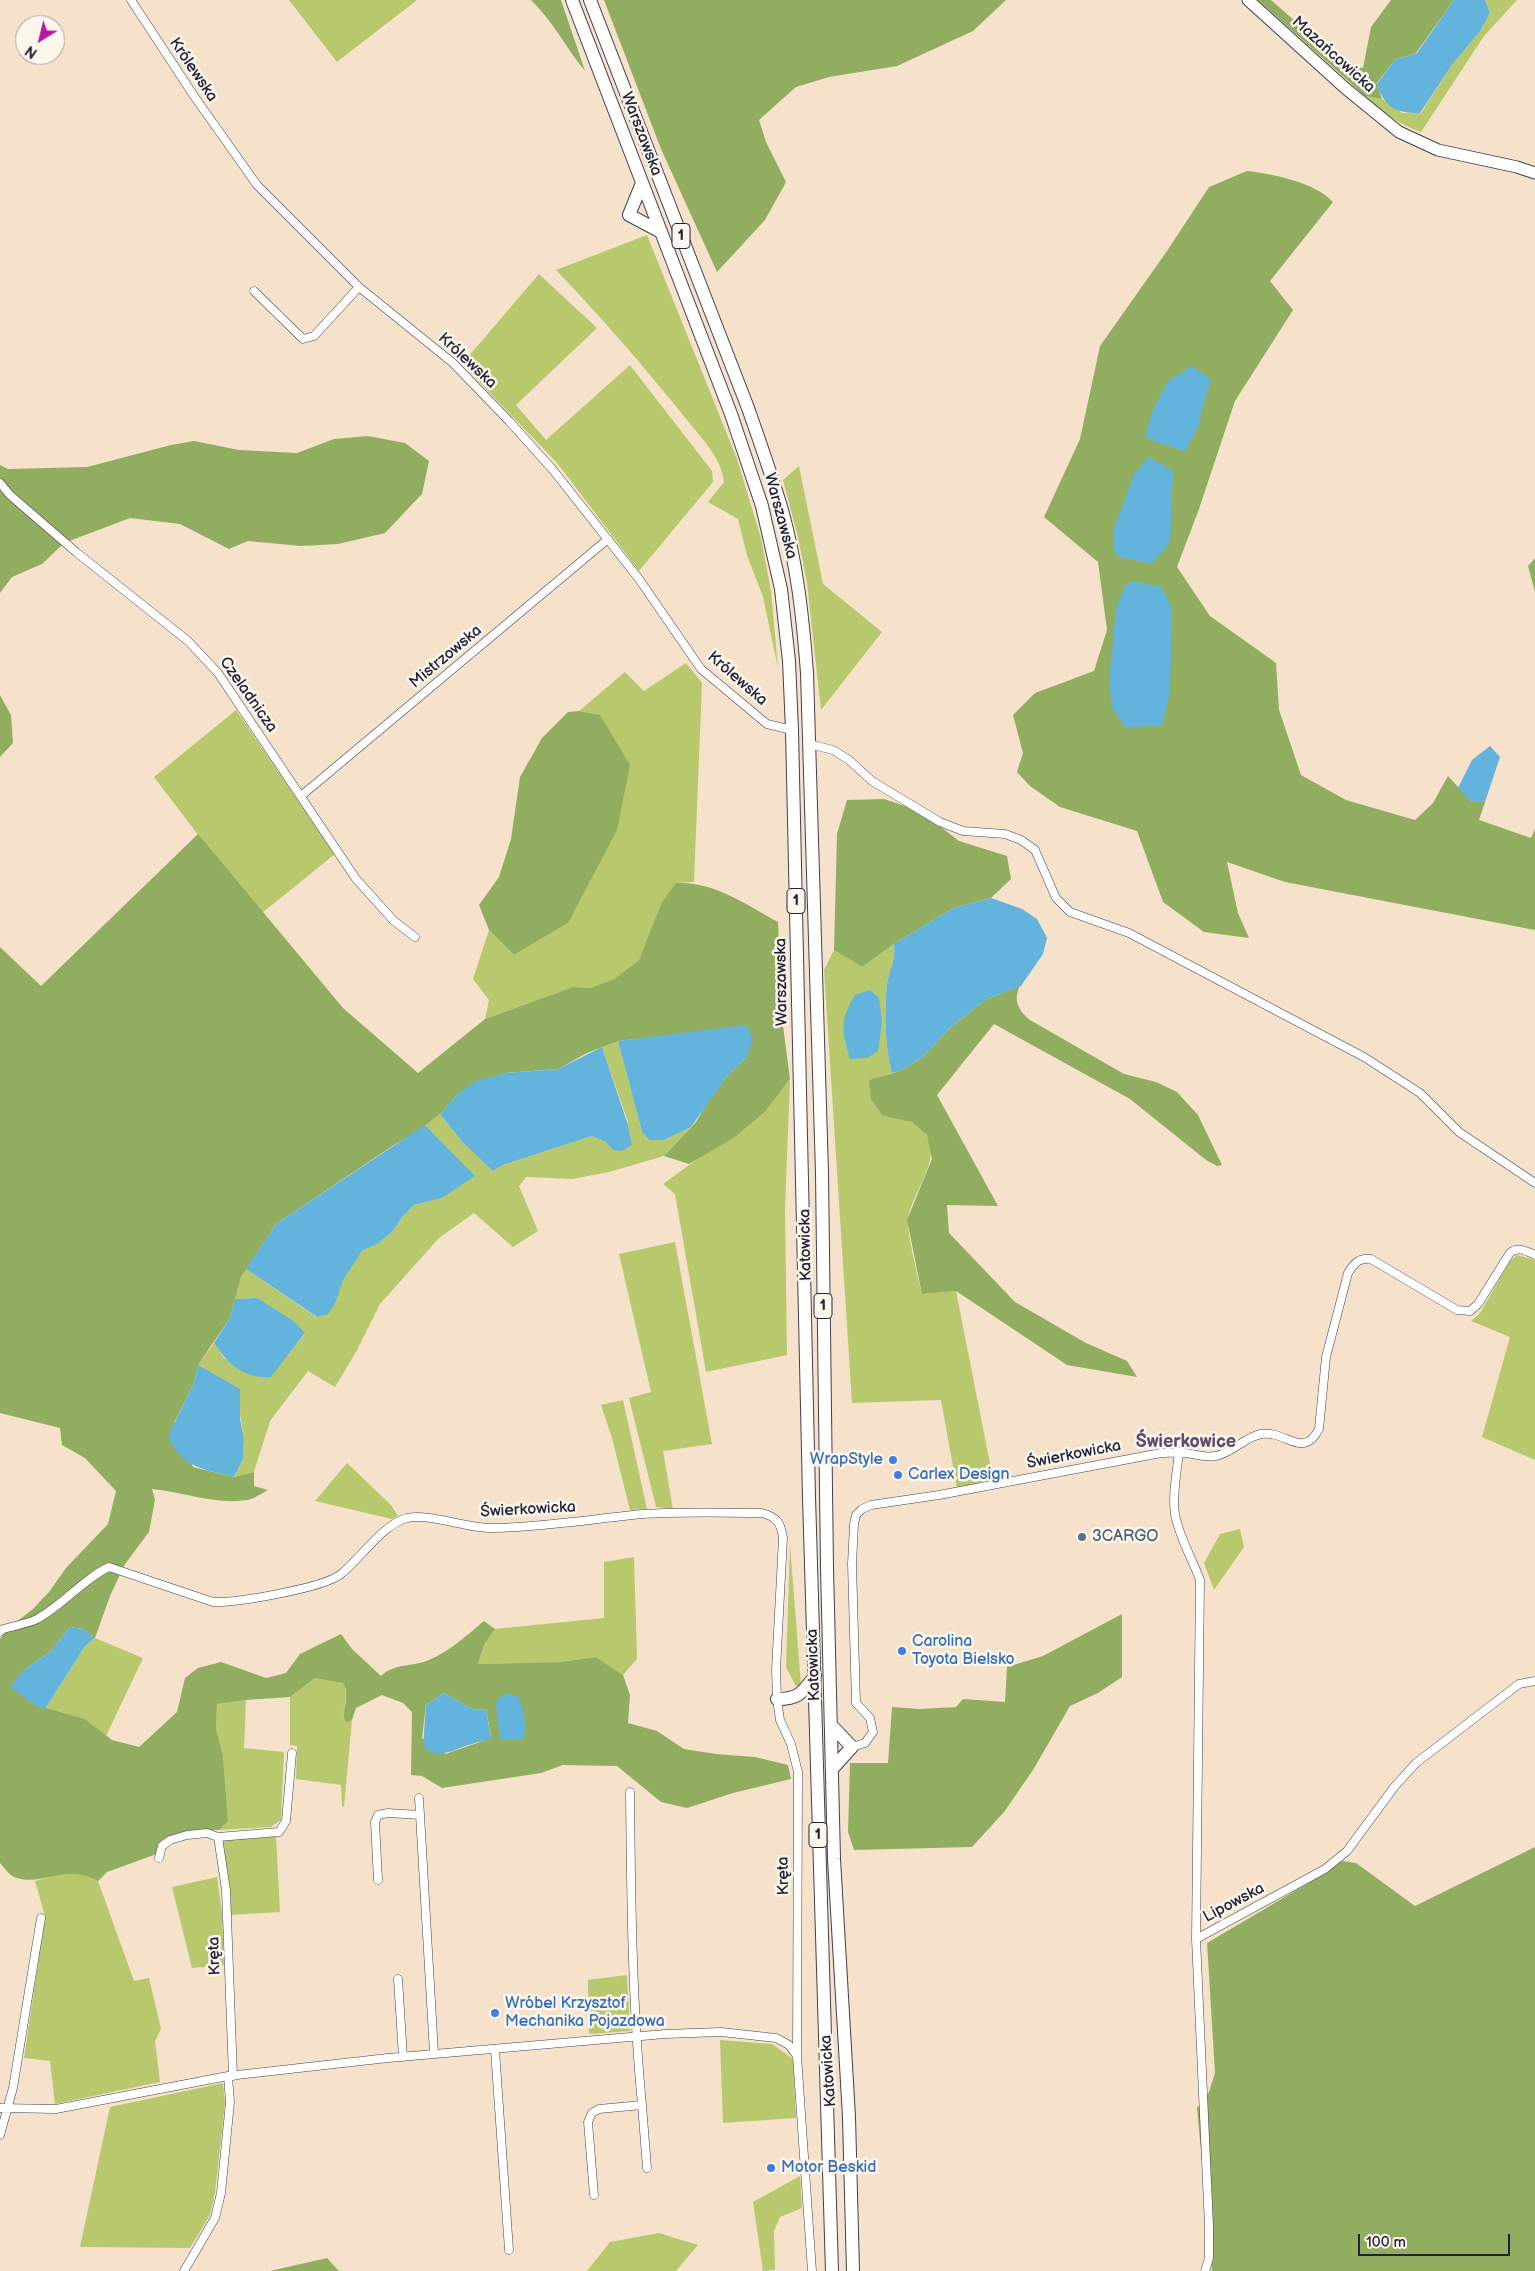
<!DOCTYPE html>
<html>
<head>
<meta charset="utf-8">
<style>
	body { margin:0 }
	#map { position:relative; width:1535px; height:2271px; overflow:hidden; background:#f6e2ca; font-family:"Balsamiq Sans",sans-serif }
	canvas { display:block }
	.north { position:absolute; left:15px; top:15px; width:50px; height:50px; box-sizing:border-box; background:#fbf7ec; border:1px solid #a4a2a5; border-radius:50%; rotate:216deg; font-size:14px; font-weight:700; line-height:20px; text-align:center; color:#22223b }
	.north::after { content:''; display:block; margin:auto; width:18px; height:22px; background:#b5179e; clip-path:polygon(50% 0,100% 100%,50% 72%,0 100%) }
	.scale { position:absolute; left:1358px; top:2234px; width:152px; height:22px; box-sizing:border-box; border:2px solid #22223b; border-top:0; padding-left:6px; font-size:15px; line-height:18px; white-space:nowrap; color:#22223b; -webkit-text-stroke:4px #fbf7ec; paint-order:stroke }
</style>
</head>
<body>
<div id="map">
<canvas width="1535" height="2271"></canvas>
<div class="north">N</div>
<div class="scale">100 m</div>
</div>
<script>
const context = document.querySelector('canvas').getContext('2d');
context.lineJoin = 'round';
function fill(path, color) {
  context.fillStyle = color;
  context.fill(path, 'evenodd');
}
function strokePath(path, color, width, dash) {
  context.strokeStyle = color;
  context.lineWidth = width;
  context.lineCap = dash ? 'butt' : 'round';
  context.setLineDash(dash || []);
  context.stroke(path);
}
function drawText(font, color, halo, rows, align = 'center') {
  context.font = font + ' "Balsamiq Sans",sans-serif';
  context.lineWidth = 5;
  context.setLineDash([]);
  context.textBaseline = 'middle';
  context.strokeStyle = halo;
  context.fillStyle = color;
  for (const [text, x, y, turn = 0] of rows) {
    context.save();
    context.translate(x, y);
    context.rotate((+turn || 0) * Math.PI / 180);
    context.textAlign = isNaN(turn) ? turn : align;
    if (halo) context.strokeText(text, 0, 0);
    context.fillText(text, 0, 0);
    context.restore();
  }
}
const green = new Path2D(`
	M289,0h128l-80,62z
	M1485,0h32l-33,36 -63,96c-22,-7 -39,-21 -56,-36l17,3 20,14h19l31,-48 28,-34 10,-18z
	M647,235l90,224 24,79 10,53 7,77 -15,-71 -16,-42 -9,-36 -30,-17 16,-20c-2,-25 -27,-49 -42,-68 -40,-50 -82,-98 -126,-144z
	M539,274l58,54 -81,77 30,35 84,-75 82,106 1,11 -74,89 -81,-107 -96,-100z
	M799,466l24,118 59,48 -61,78 -14,-127 -9,-46 -15,-57z
	M686,663l16,20 -8,199 -18,1 -37,77 -25,19 -24,9 -17,-1 -88,32 4,-19 -16,-21 16,-49 25,25 54,-32 32,-208 -21,-4 46,-39 19,19z
	M236,710l99,144 -73,59 -41,-48 -67,-88z
	M894,944c2,18 -5,25 -7,41 -3,27 -2,63 5,88l-22,7 13,36c9,2 22,2 30,7 41,24 0,65 -5,96 -2,11 11,61 14,75l34,-3 37,188 -36,9 -16,-88 -89,3 -28,-433 10,-20 28,17z
	M618,1041l24,91 7,8h15l27,-13 -27,29 -55,16 -37,7 -46,-2 -7,9 19,45 -25,16 -39,-34 -35,25 -59,66 -24,48 -21,35 -27,-16 -38,50 -16,51 -20,5 9,-18 1,-20 -5,-32 -41,-42 16,-22 10,15 46,19 35,-43 -48,-36 -22,1 6,-22 5,-8 70,48 19,-13 7,-24 20,-29 17,-8 14,-12 9,-14 12,-12 28,-7 32,-22 -49,-51 15,-11 23,29 30,28 10,-6 89,-29 14,6 7,8 15,-28 -26,-75z
	M790,1079l-5,130 2,146 -81,17 -31,-178 -12,-10 44,-32 28,-15 30,-25z
	M675,1242l37,202 -49,7 10,58 -17,-2 -27,-109 22,-6 -32,-138z
	M1517,1255l18,5v200l-53,-23 28,-100 -39,-16 9,-8 30,-52z
	M623,1400l24,109 -17,1 -18,-72 -11,-33z
	M347,1463l44,42 7,11 -6,3 -77,-18z
	M1240,1529l4,18 -30,43 -10,-27 16,-29z
	M790,1545l11,141h-5l-10,-19z
	M634,1557l3,102 -14,16 -27,-18 -35,5 -83,2 6,-19 11,-16 109,-11v-56z
	M95,1638l48,20 -37,78 -21,-17 -40,-10 40,-63z
	M315,1678l28,4c8,18 -4,28 3,41l6,-3 -8,87 -2,-1 -1,-21 -45,-6 1,-33 -7,-1v-48z
	M246,1700l-2,48 40,4 -3,68 -10,7 -52,3 9,-9 -5,-66 -7,-26 1,-25z
	M276,1836l4,76 -50,3v-26l-7,-49z
	M64,1873l21,1 13,7 36,100 15,-3 12,51 -6,12 5,41 -105,22 -5,-43 -26,-3 21,-142 -10,-35z
	M217,1877l5,36 2,52 -32,3 -20,-81z
	M627,1975l3,56 -41,3 -1,-54z
	M720,2040l52,4 21,15 3,59 -73,5z
	M223,2083l2,20 -10,90 -5,22 -20,33 -110,-1 30,-140z
	M800,2176l2,32 -22,9 -6,14 1,39 -12,1 -10,-69z
	M659,2233l39,12 -22,26h-89l23,-29z`);
const forest = new Path2D(`
	M531,0h30l24,71c-19,-23 -32,-50 -54,-71z
	M604,0h402l-33,31 -76,35 -68,11 -33,10 -37,33 7,22 20,40 -21,38 -48,52 -56,-123z
	M1258,0h13l75,66 17,2 8,-41 20,-27h63l-38,53 -21,7 -18,23 5,16 -17,-3z
	M1247,171c25,3 68,11 86,31l-63,79 23,29 -58,91 -36,108 -22,58 33,49 66,47 3,47 22,65 45,25 69,20 18,-17 15,-27 24,26h13l-6,18 52,18 4,-9v101l-250,-48 -58,-20 11,51 11,25 -45,-6 -41,-30 -26,-71 -77,-24 -30,-21 -13,-14 6,-19 -10,-38 22,-22 59,-22 13,-41 -9,-68 -54,-45 36,-78 20,-93 67,-95 42,-64z
	M368,436l37,7 24,18 -7,33 -37,39 -47,11 -37,2 -53,-5 -19,8 -49,-25 -50,-6 -66,25 -22,21 -30,13 -12,16v-128l8,4 79,-2 84,-22 23,-4 45,9 58,3 37,-14z
	M1535,558v34l-7,-26z
	M0,695l11,20 2,28 -13,14z
	M579,711l21,4 30,50 -13,65 -49,93 -54,32 -25,-25 -10,-25 20,-28 12,-38 9,-62 22,-39 26,-26z
	M884,799l36,12 39,30 48,15 4,23 -20,19 -37,10 -60,36 -32,23 -28,-17 3,-116 10,-34z
	M198,834l145,174 75,65 67,-54 88,-32 17,1 24,-9 25,-19 22,-56 15,-21c38,-2 71,22 102,39l5,104 7,53 -25,33 -30,25 -46,27 -25,-8 32,-34 13,-22 18,-24 19,-18 -29,-28 -99,11 -31,12 -29,16 -53,4 -47,21 -18,20 -25,19 -21,12 -118,79 -35,53 -11,41 -32,47 -4,18 -20,40 19,44 41,10 20,-5v14l14,4c-6,3 -14,9 -21,10 -32,5 -63,-8 -95,-11l3,11 -6,32 -24,32 -15,32 -15,42 -12,-9 -13,-2 -19,24 -28,20 12,34 50,14 27,21 27,7 38,-35 8,-34 13,-10 23,-6 45,16 20,-5 14,-19 41,-20 11,15 29,27c14,-13 31,-9 48,-16 21,-9 37,-24 55,-39l11,8 -11,16 -6,19 83,-2 35,-5 27,18 7,20 -2,28 29,8 27,18 32,5 39,3 33,8 3,14 -58,14 -46,15 -26,-6 -44,-36 -54,-1 -22,8 -99,15 -20,-12 -11,-1 1,-63 -9,-9 -21,-8 -26,13 -4,12 -6,3c-7,-13 6,-23 -3,-40l-28,-5 -25,19 -44,3 -29,4 -1,25 7,26 5,66 -9,9h-23l-22,5 -9,16 -58,21 -9,9c-36,-19 -53,7 -84,-4 -5,-2 -10,-10 -14,-14v-224l11,-13 22,-17 16,-17 17,-24 42,-44 8,-33 -31,-33 -23,-13 -2,-17 -60,-15v-466l41,39zM444,1693l30,17 12,-1 5,28c-5,4 -36,13 -45,17l-24,-16 4,-33z
	M1020,986c-7,14 -2,24 10,34l94,54 32,8 21,10 21,23 24,50 -5,1 -11,-6 -76,-61 -136,-75 -57,71 61,111 -51,-1 2,28 66,69 71,41 41,18 10,16 -70,-12 -111,-74 -34,3 -15,-74 25,-61 -5,-24 -15,-13 -29,-6 -12,-17 -2,-19 31,-9 23,-14 26,-28 36,-29z
	M1122,1614v63l-24,16 -28,13 -37,64 -29,42 -32,35 -118,3 -6,-18 2,-69h38l4,-56 27,2 37,-2 7,-8 42,3 2,-35 36,-11z
	M1535,1847v424h-323l-15,-163 12,-16 6,-19 -8,-130 110,-65 25,-17 14,2 59,43z
	M327,2258l12,13h-69z`);
const water = new Path2D(`
	M1454,0h31l5,13 -10,18 -28,34 -32,48c-25,0 -35,-5 -43,-29l18,-24 22,-7z
	M1192,366l20,14 -7,18 -7,29 -13,24 -29,-9 -11,-6 9,-29 15,-27z
	M1149,457l24,14 -3,71 -18,22 -33,-7 -6,-9v-17l21,-57z
	M1131,581l31,6 10,23 -2,82 -8,34 -37,1 -13,-19 -3,-25 7,-75 8,-20z
	M1490,746l10,11 -15,45h-13l-14,-14 14,-28z
	M991,898l31,11 15,10 10,19 -4,16 -22,32 -36,14 -36,29 -26,28 -23,14 -8,2c-7,-25 -8,-61 -5,-88 2,-16 9,-23 7,-41l60,-36z
	M870,990l9,8 3,25 -4,28 -11,7 -17,1c-8,-29 -11,-37 5,-64z
	M747,1025l6,15 -7,18 -19,18 -36,51 -27,13h-15l-7,-8 -24,-91z
	M602,1047l25,75 5,23 -10,6 -9,-1 -7,-8 -14,-6 -89,29 -10,6 -30,-28 -23,-29 18,-20 18,-13 29,-8 53,-4z
	M425,1125l50,51 -33,22 -28,7 -12,12 -9,14 -14,12 -17,8 -19,29 -8,24 -7,10 -11,3 -71,-48 30,-45z
	M257,1298l35,22 13,13 -34,44c-27,2 -43,-13 -57,-34l16,-25 5,-19z
	M198,1365l42,24v29l4,21 -1,20 -9,18c-30,-8 -53,-9 -66,-41l26,-53z
	M70,1627l13,2 12,9 -10,8 -40,63 -10,-4 -25,-18 13,-16 28,-20z
	M444,1693l30,17 12,-1 5,29c-6,4 -12,3 -19,6 -17,5 -34,17 -49,2l3,-41z
	M511,1694l7,3c7,14 8,27 6,42l-24,1 -4,-33 1,-7 6,-5z`);
const street = new Path2D(`
	M131,0l63,96 63,89 102,102 94,76 56,58 44,49 86,109 62,90 66,55 25,6
	M254,291l49,48 11,-3 45,-49
	M0,483l10,12 66,57 112,89 30,32 138,206 38,42 21,16
	M809,744l24,6 16,10 23,21 68,41 23,9 42,3 16,6 14,10 21,48 14,14 59,21 235,124 56,36 39,39 76,51
	M301,796l307,-257
	M1179,1452c-2,20 -7,42 -4,62 4,23 17,44 25,66l-4,359
	M0,1632l3,-3c11,-3 24,-5 34,-10 26,-14 46,-40 72,-52l104,35c23,1 111,-14 128,-28 19,-15 42,-50 66,-56 24,-5 61,11 87,10 46,-1 92,-8 139,-13 42,-4 86,-2 129,-2 15,4 19,10 21,25l-7,132 1,29 3,21 11,24 7,28 -1,284
	M852,1747l13,-4 8,-11 -3,-14 -14,-15 -4,-139 2,-40 2,-9 6,-6 9,-4 68,-10 222,-42c8,0 16,-1 24,0 10,1 20,5 31,3 16,-3 29,-19 45,-22 25,-4 42,26 58,-5l7,-72 22,-84c7,-11 11,-15 23,-14l86,51 13,1 8,-7 32,-51c8,-7 16,-2 25,2
	M419,1798l15,255
	M159,1858l3,-12 8,-6 17,-5 20,-2 11,4
	M378,1880l-3,-58 3,-7 10,-2 32,2
	M398,1979l5,78
	M495,2050l14,200
	M233,2076l-7,-186 -8,-53 61,-5 7,-11 6,-68
	M642,2105l5,63
	M0,2108l56,1 172,-33 160,-18 277,-24 56,-2 55,6 13,7 8,11 15,215
	M0,2135l13,-47 28,-170
	M594,2195l-6,-73 4,-9 7,-4 43,-4c-10,-104 -11,-208 -12,-313
	M184,2271l31,-53 6,-25 9,-91 -2,-26
	M1205,2271l4,-13v-32l-13,-287 129,-70 22,-18 48,-65 21,-23 103,-79 16,-3`);
const secondary = new Path2D(`
	M1248,0l97,88 54,44 39,18 79,17 18,6`);
const primary = new Path2D(`
	M572,0l159,414 31,92 19,83 8,72 3,69 17,767 23,774
	M590,0l158,408c12,34 24,68 34,102 15,54 21,108 25,163l15,500 5,395 7,291 15,258 4,154
	M642,183l-13,32 32,17
	M777,1699c22,0 25,-6 38,-23
	M832,1726l20,21 -19,21`);
const markers = [
	[893,1460,5,"#3f7fe0"],
	[898,1475,5,"#3f7fe0"],
	[1082,1537,5,"#5c6f8a"],
	[902,1651,5,"#3f7fe0"],
	[495,2013,5,"#3f7fe0"],
	[771,2168,5,"#3f7fe0"]
];
const shields = [
	[681,236,18],
	[796,901,18],
	[823,1306,18],
	[818,1835,18]
];
const shieldNames = [
	["1",681,236],
	["1",796,901],
	["1",823,1306],
	["1",818,1835]
];
const streetNames = [
	["Mazańcowicka",1333,55,42],
	["Królewska",193,70,56],
	["Warszawska",641,134,69],
	["Królewska",467,361,43],
	["Warszawska",780,516,75],
	["Mistrzowska",446,657,-40],
	["Królewska",737,679,41],
	["Czeladnicza",248,695,55],
	["Warszawska",782,982,-91],
	["Katowicka",806,1245,-91],
	["Świerkowicka",1074,1455,-11],
	["Świerkowicka",528,1510,-3],
	["Katowicka",814,1665,-92],
	["Kręta",784,1876,-91],
	["Lipowska",1234,1903,-28],
	["Kręta",215,1956,-92],
	["Katowicka",829,2071,-94]
];
const shopNames = [
	["WrapStyle",883,1460,"right"],
	["Carlex Design",908,1475],
	["Carolina",912,1642],
	["Toyota Bielsko",912,1660],
	["Wróbel Krzysztof",505,2004],
	["Mechanika Pojazdowa",505,2022],
	["Motor Beskid",781,2168]
];
const serviceNames = [
	["3CARGO",1092,1537]
];
const neighbourhoodNames = [
	["Świerkowice",1186,1442]
];
fill(green, '#b7c96c');
fill(forest, '#91ad60');
fill(water, '#62b4dd');
strokePath(street, '#423f50', 9);
strokePath(secondary, '#423f50', 13);
strokePath(primary, '#423f50', 14);
strokePath(street, '#fff', 8);
strokePath(secondary, '#fff', 11);
strokePath(primary, '#fff', 12);
for (const [x, y, r, color] of markers) {
  const dot = new Path2D();
  dot.arc(x, y, r, 0, 2 * Math.PI);
  context.fillStyle = color;
  context.fill(dot);
  strokePath(dot, '#fbf7ec', 2);
}
for (const [x, y, w] of shields) {
  const box = new Path2D();
  box.roundRect(x - w / 2, y - 12.5, w, 25, 4);
  context.fillStyle = '#fbf7ec';
  context.fill(box);
  strokePath(box, '#22223b', 1);
}
drawText('bold 15px', '#22223b', null, shieldNames);
drawText('16px', '#22223b', '#fbf7ec', streetNames);
drawText('16px', '#366cbe', '#fbf7ec', shopNames, 'left');
drawText('16px', '#4e5e75', '#fbf7ec', serviceNames, 'left');
drawText('bold 18px', '#5f4c70', '#fbf7ec', neighbourhoodNames);
</script>
</body>
</html>
